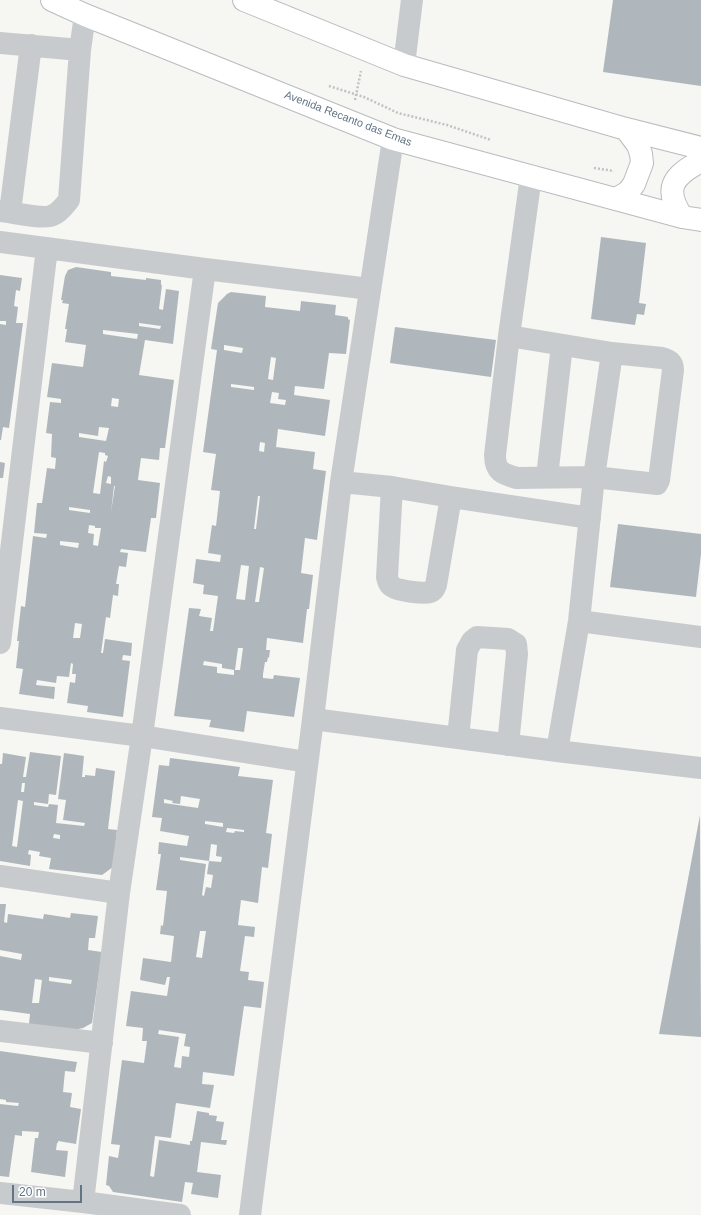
<!DOCTYPE html>
<html>
<head>
<meta charset="utf-8">
<style>
	body { margin:0 }
	#map { position:relative; width:701px; height:1215px; overflow:hidden; background:#f6f6f2; font-family:Arial,sans-serif }
	canvas { display:block }
	.scale { position:absolute; left:12px; top:1185px; width:70px; height:18px; box-sizing:border-box; border:2px solid #627486; border-top:0; padding-left:5px; font-size:12px; line-height:14px; white-space:nowrap; color:#627486; -webkit-text-stroke:3px #fff; paint-order:stroke }
</style>
</head>
<body>
<div id="map">
<canvas width="701" height="1215"></canvas>
<div class="scale">20 m</div>
</div>
<script>
const context = document.querySelector('canvas').getContext('2d');
context.lineJoin = 'round';
function fill(path, color) {
  context.fillStyle = color;
  context.fill(path, 'evenodd');
}
function strokePath(path, color, width, dash) {
  context.strokeStyle = color;
  context.lineWidth = width;
  context.lineCap = dash ? 'butt' : 'round';
  context.setLineDash(dash || []);
  context.stroke(path);
}
function drawText(font, color, halo, rows, align = 'center') {
  context.font = font + ' Arial,sans-serif';
  context.lineWidth = 4;
  context.setLineDash([]);
  context.textBaseline = 'middle';
  context.strokeStyle = halo;
  context.fillStyle = color;
  for (const [text, x, y, turn = 0] of rows) {
    context.save();
    context.translate(x, y);
    context.rotate((+turn || 0) * Math.PI / 180);
    context.textAlign = isNaN(turn) ? turn : align;
    if (halo) context.strokeText(text, 0, 0);
    context.fillText(text, 0, 0);
    context.restore();
  }
}
const building = new Path2D(`
	M613,0h88v86l-98,-14z
	M601,237l45,6 -7,60 7,1 -2,11 -7,-1 -2,11 -44,-6z
	M76,267l35,5v4l35,4v-2l15,2v5h1l-3,24 4,1 3,-21 13,2 -6,53 -28,-4 -6,35 35,5 -9,68h-5l-1,12 -18,-2 -2,14 -1,8 22,3 -4,35h-5l-5,34 -25,-3 -1,3 8,1 -2,14 -7,-1 -3,18h3l-1,12 -5,-1 -3,23 -4,-1 -5,36h2l2,-14 27,4 -1,13 -8,-1 -1,5 8,1 -7,56 -36,-5 1,-6 -21,-3 3,-21 5,1 1,-9h-4l1,-10 -2,-1 -2,14 -12,-1 -1,7 -19,-3 -1,5 19,2 -1,12 -35,-5 4,-25 -7,-1 3,-27h-2l4,-35 4,1 8,-71 13,2 1,-4 -13,-1 3,-30h5l5,-35 8,1 1,-11 -5,-1 1,-23 -6,-1 4,-31 11,1v-4l-14,-2 5,-34 31,4 3,-22 -21,-3 2,-13h-2l4,-25 -7,-1 1,-3h-2l4,-24 3,-6zM139,323l22,3 -1,3 -21,-3zM103,330l35,4 -1,5 -34,-5zM112,398l7,1 -1,8 -7,-1zM99,427l10,1 -3,13 -27,-4v-4l19,3zM99,452l6,1v2l3,1 -2,6 -2,-1 -4,33 -7,-1zM108,476l3,1v7l-5,-1zM114,486h1l-4,26zM69,507l21,3v3l-21,-3zM89,525l6,1v2h6l-3,18 -5,-1 1,-11 -6,-1zM60,541l19,2 -1,5 -18,-3zM75,623l7,1 -2,14h-7z
	M0,275l22,3 -2,13 -4,-1 -2,16 4,1 -2,16h7l-14,105 -6,-1 -2,13h-1v-116l6,1v-4h-6z
	M231,292l35,4 -1,11 35,4 1,-10 35,4 -1,10 13,2v2l2,1 -4,34 -17,-1 -5,36 -29,-3 -1,9 36,5 -5,36 -47,-7 -2,18 39,5 -2,17 13,2 -9,69 -12,-2 -4,35 12,2 -4,34h-2l-4,34 -36,-5 -1,12h4l-1,8 -1,-1 -1,5h-2l-2,12v4l10,1 1,-4 26,3 -6,39 -47,-6 -3,21 -35,-5 2,-7 -37,-4 15,-108 12,1 -2,7 13,2 -2,13h3l5,-35 -15,-2 1,-9 -11,-2 3,-24 24,3 1,-7 -13,-2 4,-28 4,1 4,-35 -9,-1 5,-36 -13,-2 14,-102 -6,-1 7,-46 9,-9zM224,345l19,3 -1,5 -18,-3zM271,357l5,1 -3,22 -5,-1zM231,384l23,3v3l-23,-3zM272,392l7,1 -1,6 8,1 -1,5 -15,-2zM260,442l5,1 -1,9 -5,-1zM258,496h2l-4,33h-2zM241,565l8,1 -4,34 -9,-1zM260,567l4,1 -5,34h-4zM238,648h5l-3,22h-5zM204,661l18,3v4l12,2v5l-17,-2v-6l-14,-2z
	M395,327l101,13 -5,37 -101,-14z
	M0,462l5,1 -2,15h-3z
	M618,524l83,10v20l-5,43 -86,-10z
	M30,752l31,4 -5,39 -7,-1 -1,10 -14,-2v3l14,2 1,-3 9,1 -2,18 28,3 1,-3 -22,-3 3,-20 -8,-1 6,-46 20,3 -2,21h3v-2l10,1 1,-8 19,3 -7,58 9,1 -4,37 -11,8 -53,-6 2,-11 -12,-2 1,-4 -11,-2 -1,4 3,1 -1,11 -30,-5v-97h2l1,-11 23,4 -3,20h3zM22,783h3l-1,9h-3zM18,800l5,1 -6,46 -5,-1zM54,834l6,1v4l-7,-1z
	M170,758l70,9 -2,9 35,4 -7,53 6,1 -4,34 -6,-1 -4,36 -17,-3 -3,25 17,2 -1,10 -9,-1 -5,35 9,1 -1,8 16,2 -3,26 -17,-2 -10,70 -31,-4 -1,12 12,1 -4,23 -34,-5 -5,35 -16,-2 -5,40 4,1 5,-37 31,5v-4h2l5,-30 12,2v2l8,1 -1,5 8,1 -3,18h6l-1,5 -25,-3 -4,30 24,3 -3,23 -27,-4 2,-11 -8,-1 -3,20 -69,-10 -4,-6 -3,-1 3,-29 9,2 2,-13 -9,-1 11,-84 22,3 3,-22h-5l1,-13 -17,-2 5,-35 36,5 3,-19h-3l-2,8 -25,-5 3,-22 28,4 3,-26 -14,-2 1,-9 2,1 4,-35 -11,-1 5,-36h-3l1,-12 28,4 2,-10 -29,-5 2,-13 -10,-1 7,-52 10,1zM181,796l19,3 -2,9 -34,-5v-4l9,2 -1,2 8,1zM205,821l18,2v4l-18,-3zM227,828l17,2v2l-9,-1 -1,2 -8,-1zM211,844l6,1 -1,11 6,1 -1,5 -12,-1 -2,13 6,1 -2,13 -5,-1 -2,9 -2,-1 4,-31 -26,-4v-3l29,4zM200,931h6l-4,27 -6,-1zM159,1030l27,4 -2,12 6,1 -1,10 -7,-1 -1,12 -7,-1 5,-30 -21,-3z
	M700,815l1,222 -42,-3z
	M0,904h6l-2,18 3,1 1,-9 35,5 1,-5 26,4 1,-5 27,3 -3,22h-6l-1,12 14,2 -10,71 -9,5 -9,2 -45,-6 1,-10 -30,-4v-54l21,4 1,-6 -22,-4zM49,977l23,3 -1,4 -22,-3zM35,979l7,1 -3,23h-7z
	M0,1051l77,11 -2,10 -10,-1 -2,21 9,1 -2,14 11,2 -5,35 -18,-3v2h-1l-1,7 12,1 -3,26 -34,-5 4,-34h3l1,-6 -17,-1v5l-7,-1 -6,42 -9,-1v-72l18,2 1,-3 -13,-1v-2l-6,-1z`);
const path = new Path2D(`
	M329,86l35,11 34,16 49,12 44,15
	M355,100l6,-29
	M594,168l20,3`);
const minor = new Path2D(`
	M0,43l80,7
	M404,65l8,-65
	M0,211c11,1 45,9 53,4 7,-3 11,-9 16,-15l11,-150 5,-35
	M10,212l21,-167
	M0,242l205,27 165,20
	M509,336l103,17 50,5c7,2 11,4 11,12l-14,110 -2,4 -63,-7 -77,1c-15,-4 -22,-7 -22,-23l14,-119 22,-160
	M547,477l15,-132
	M341,482l51,5 59,10 139,21
	M392,487l-5,90c1,4 2,8 6,10 5,4 31,7 37,5 4,-1 5,-4 6,-7l15,-88
	M579,621l122,16
	M0,643l47,-395
	M0,718l142,18 165,26
	M313,719l244,32 144,17
	M458,738l9,-88 5,-9 5,-4 31,2 8,5 1,10 -9,91
	M557,751l22,-130 15,-144 18,-124
	M0,876l119,17
	M0,1031l102,12
	M0,1193l83,9 97,13
	M83,1202l36,-309 23,-157 63,-467
	M250,1215l63,-496 28,-237 52,-343`);
const major = new Path2D(`
	M52,0l33,15 308,124 289,78 19,3
	M244,0l160,65 222,64 75,19
	M616,199l12,-7 6,-8 8,-21 -1,-9 -3,-9 -12,-16
	M682,217c-19,-29 -9,-41 19,-56`);
const streetNames = [
	["Avenida Recanto das Emas",348,119,21]
];
fill(building, '#afb7bd');
strokePath(major, '#b8bcc0', 24);
strokePath(path, '#c0c2c4', 2.5, [2, 2]);
strokePath(minor, '#c8cbce', 22);
strokePath(major, '#fff', 22);
drawText('11px', '#627486', '#fff', streetNames);
</script>
</body>
</html>
